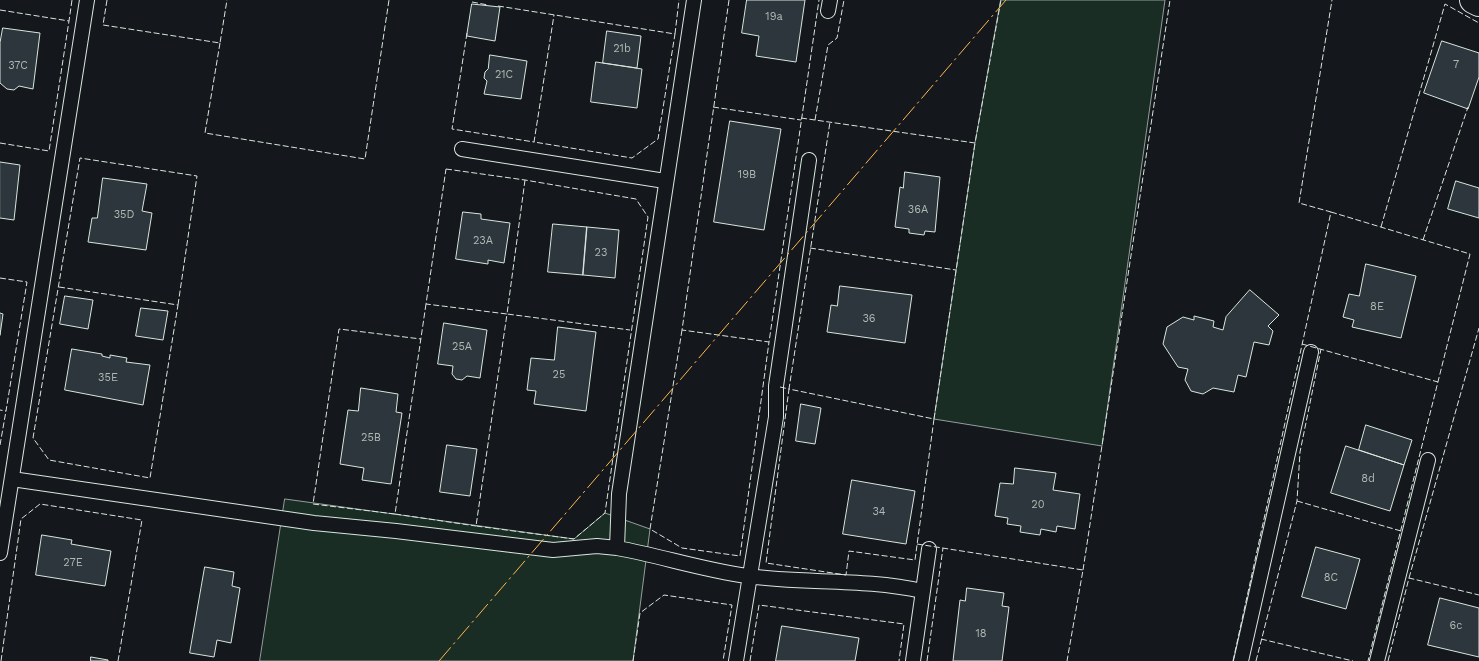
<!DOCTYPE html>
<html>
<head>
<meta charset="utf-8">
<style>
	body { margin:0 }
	canvas { display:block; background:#14181c }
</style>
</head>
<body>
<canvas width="1479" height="661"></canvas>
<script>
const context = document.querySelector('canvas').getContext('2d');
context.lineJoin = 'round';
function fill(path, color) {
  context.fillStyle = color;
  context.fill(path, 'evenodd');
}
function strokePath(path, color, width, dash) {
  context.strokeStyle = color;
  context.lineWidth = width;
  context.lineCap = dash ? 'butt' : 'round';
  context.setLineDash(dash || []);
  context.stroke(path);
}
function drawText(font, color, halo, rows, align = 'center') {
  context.font = font + ' "Work Sans",sans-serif';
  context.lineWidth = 4;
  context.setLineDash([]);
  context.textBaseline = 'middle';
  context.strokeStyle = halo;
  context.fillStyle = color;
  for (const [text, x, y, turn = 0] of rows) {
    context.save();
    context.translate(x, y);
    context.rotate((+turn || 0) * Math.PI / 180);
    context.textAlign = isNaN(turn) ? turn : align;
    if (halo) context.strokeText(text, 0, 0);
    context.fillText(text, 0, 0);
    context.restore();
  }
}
const green = new Path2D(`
	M1001,0h164l-63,446 -168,-27 41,-276z
	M285,499l289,40 31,-26 45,16 -17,132h-373z`);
const building = new Path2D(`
	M747,0h58l-9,62 -40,-6 3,-20 -17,-3z
	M472,4l28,3 -5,34 -28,-5z
	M3,28l37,5 -7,56 -14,-3 -5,4 -7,-1 -7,-6v-40z
	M607,31l34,5 -4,32 -34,-5z
	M1442,41l37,12v24l-11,32 -44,-16z
	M490,55l37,6 -6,38 -37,-5 3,-13 -3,-3 1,-6 3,-3z
	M596,62l46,7 -5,39 -46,-6z
	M730,121l51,8 -17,101 -50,-8z
	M0,162l20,3 -6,55 -14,-2z
	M905,172l35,5 -5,55 -10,-1 -1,4 -15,-2v-4l-14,-2 5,-40 3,1z
	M103,178l44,6 -5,27 10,2 -6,37 -58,-8 4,-24h5z
	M1456,181l23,7v30l-31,-9z
	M463,212l18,2v5l29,4 -6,40 -16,-3v4l-32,-5z
	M553,224l34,3 -4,48 -35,-3z
	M587,227l32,3 -4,48 -32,-3z
	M1366,264l50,12 -15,62 -49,-11 2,-7 -11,-3 6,-23 10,2z
	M840,286l72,9 -7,48 -78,-11 4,-27 6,1z
	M1250,290l29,25 -11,11 5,5 -4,14 -15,-3 -8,35 -8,-2 -4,17 -21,-4 -10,6 -12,-3 -6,-11 3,-11 -10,-2 -15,-23 4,-17 16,-10 11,3v-4l20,5 -1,6 10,3 3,-13z
	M65,296l28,4 -5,29 -28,-5z
	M141,308l27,3 -5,29 -27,-4z
	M0,313l3,1 -3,21z
	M444,323l43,7 -7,48 -13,-2 -5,4 -6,-1 -4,-5 1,-8 -15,-2z
	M558,327l38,5 -10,79 -52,-7 2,-13 -9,-1 4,-32 23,2z
	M72,349l30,5v2l8,2v-3l17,3 -1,4 24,3 -7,40 -78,-15z
	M361,388l37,6 -2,18 6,1 -11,71 -29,-4 2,-12 -24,-4 8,-54 10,1z
	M801,404l20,4 -6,36 -19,-3z
	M1366,425l46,15 -8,25 -45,-15z
	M447,445l30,4 -7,47 -30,-4z
	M1346,446l58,19 -14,46 -59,-18z
	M1015,468l41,5 -3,17 27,4 -5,35 -18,-3 -1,6 -15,-3 -1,6 -20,-3 1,-6 -14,-2 1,-6 -13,-2 5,-33 13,1z
	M852,480l63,11 -9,53 -63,-10z
	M42,535l30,5 -1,4 40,7 -6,35 -69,-11z
	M1316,547l44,12 -14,50 -44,-12z
	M205,567l29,5 -2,14 8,2 -9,55 -14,-3 -3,17 -24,-4z
	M967,588l37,5 -2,13 7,1 -7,54h-49l7,-61 5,1z
	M1440,598l39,10v49l-51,-12z
	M782,626l77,12 -4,23h-79z
	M91,657l17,3v1h-17z`);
const lane = new Path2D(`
	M694,0l-75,494 -2,54c44,8 86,22 130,28 58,8 118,2 175,15
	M828,11l2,-11
	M462,149l203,32
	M12,479l302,44 82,8 157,19 44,-4 20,2
	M0,553l87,-553
	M736,661l40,-244v-31l33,-226
	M913,661l16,-112
	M1241,661l70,-309
	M1377,661l51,-201`);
const street = new Path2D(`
	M1473,0l6,3`);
const fence = new Path2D(`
	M107,0l-4,25 117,18 7,-43
	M729,0l-47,330 87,12 50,-342
	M472,2l16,3
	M498,6l177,28 -17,105 -26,19 -98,-16 20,-127
	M0,10l69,11 3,-21
	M467,33l-15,96 82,13
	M675,34l4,-34
	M220,43l-15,90 160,26 24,-159
	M713,107l88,13
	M801,118l174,25 26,-143
	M815,120l13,-75 9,-7 7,-38
	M0,143l49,8 20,-130
	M446,169l79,11 111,19 12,18 -43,296 -31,26 -98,-13 31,-212 -81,-10z
	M525,180l-18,134 123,16
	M1331,212l139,42 -102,407
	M1381,227l64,-223 34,19
	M1423,240l45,-133
	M810,248l146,22
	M0,278l27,4 -21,129 -6,-1
	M59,287l119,18 -28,173 -101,-18 -16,-22 47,-280 117,18 -19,129
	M426,304l-31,210 81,12
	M682,330l-32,199 32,19 58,8 29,-214
	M1302,344l136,38
	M780,387l9,2 41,-267
	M934,419l-19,141 -66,-9 -3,24 -80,-12 23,-174 145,30 41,-276
	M0,445l6,-34
	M1297,501l104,30
	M395,514l-82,-10 26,-175 82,10
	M917,544l166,26 -16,91
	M1083,570l87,-570
	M1409,578l70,-250
	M1261,639l92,22
	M1,661l20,-142 19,-15 102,16 -24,141
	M633,661l7,-48 24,-18 68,10 -9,56
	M750,661l9,-56 145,19 -5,37
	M927,661l16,-113
	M1233,661l98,-449 -32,-9 33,-203
	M1256,661l41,-160 3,-49 21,-103
	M1388,661l21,-83 70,17`);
const power = new Path2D(`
	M439,661l567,-661`);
const numberNames = [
	["19a",774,17],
	["21b",622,49],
	["7",1456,65],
	["37C",18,66],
	["21C",504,75],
	["19B",747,175],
	["36A",918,210],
	["35D",124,215],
	["23A",483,241],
	["23",601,253],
	["8E",1377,307],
	["36",869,319],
	["25A",462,347],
	["25",559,375],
	["35E",108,378],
	["25B",371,438],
	["8d",1368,479],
	["20",1038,505],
	["34",879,512],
	["27E",73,563],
	["8C",1331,578],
	["6c",1456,626],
	["18",981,634]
];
fill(green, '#1a2d24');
strokePath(green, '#939e99', 1);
fill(building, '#2c363c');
strokePath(building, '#d8e6dc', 1);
strokePath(lane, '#d8e6dc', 16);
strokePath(street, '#d8e6dc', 28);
strokePath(lane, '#14181c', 14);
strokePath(street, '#14181c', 26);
strokePath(fence, '#d8e6dc', 1, [6, 2.5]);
strokePath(power, '#ffb74d', 1, [18, 4, 2.5, 4]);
drawText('11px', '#adbab4', null, numberNames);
</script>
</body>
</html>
